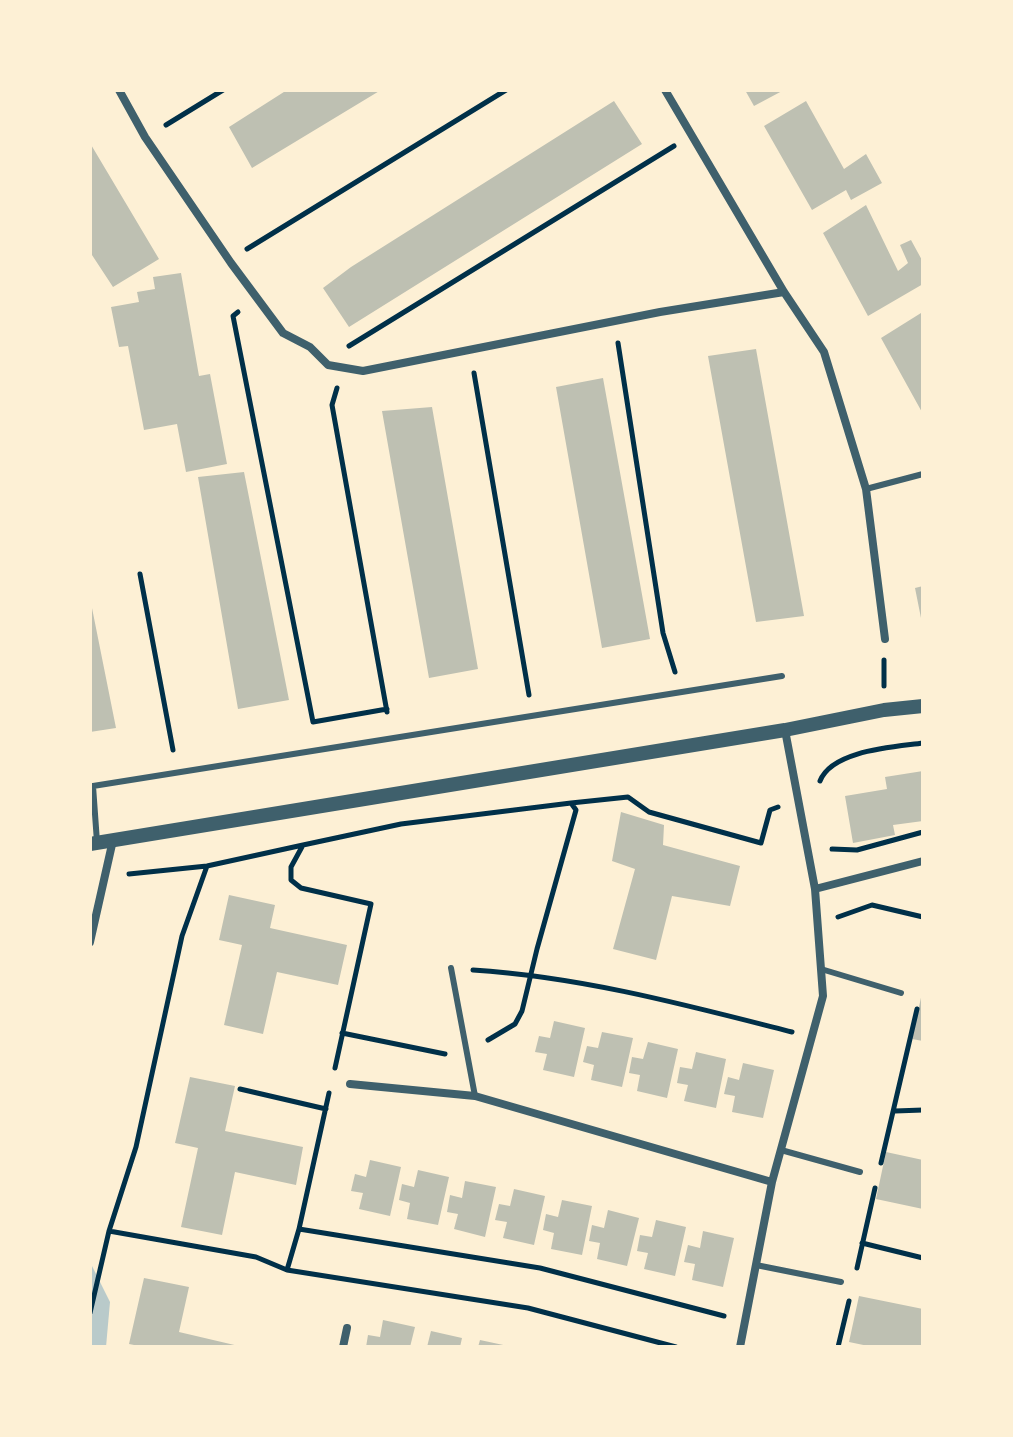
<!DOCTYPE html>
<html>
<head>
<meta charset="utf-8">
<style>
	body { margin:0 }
	#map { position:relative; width:1013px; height:1437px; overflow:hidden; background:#fdf0d5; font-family:"Asap Condensed",sans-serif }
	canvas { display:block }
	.frame { position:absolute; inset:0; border:92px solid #fdf0d5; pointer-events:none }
</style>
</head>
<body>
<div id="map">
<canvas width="1013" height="1437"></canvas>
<div class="frame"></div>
</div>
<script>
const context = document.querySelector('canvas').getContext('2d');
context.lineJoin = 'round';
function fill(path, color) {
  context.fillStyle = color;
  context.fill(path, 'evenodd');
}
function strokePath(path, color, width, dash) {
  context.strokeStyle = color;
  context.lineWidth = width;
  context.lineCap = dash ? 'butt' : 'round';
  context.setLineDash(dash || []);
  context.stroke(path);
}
const green = new Path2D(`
	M90,1262l20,40 -4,45h-16z`);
const building = new Path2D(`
	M287,90h94l-129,78 -23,-41z
	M745,90h39l-30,16z
	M614,101l28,43 -293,183 -26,-39 28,-21z
	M806,101l38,68 22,-15 16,29 -31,17 -5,-10 -34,20 -48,-84z
	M90,143l69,116 -46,28 -23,-35z
	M866,205l32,66 10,-8 -8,-18 11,-5 12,22v22l-55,32 -45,-83z
	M181,273l18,103 11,-2 17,90 -41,8 -9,-48 -33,6 -16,-84 -9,1 -8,-40 28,-5 -2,-10 18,-3 -2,-12z
	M921,313l2,4v97l-42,-76z
	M756,349l48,267 -48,6 -48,-266z
	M603,378l47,261 -48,9 -46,-261z
	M432,407l46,262 -49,9 -47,-267z
	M244,472l45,228 -51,9 -40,-232z
	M923,586v37h-1l-7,-35z
	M90,598l26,130 -26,4z
	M923,771v50l-30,4 2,10 -42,8 -8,-47 42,-7 -2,-12z
	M621,812l43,13 -1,20 77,21 -10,40 -58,-10 -16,64 -43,-11 22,-80 -23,-8z
	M229,895l46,10 -5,23 77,17 -9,40 -61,-13 -14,62 -39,-9 18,-80 -23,-5z
	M922,993h1v48l-11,-2z
	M554,1021l31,7 -11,49 -31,-7 4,-16 -12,-2 4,-16 11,2z
	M602,1032l31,6 -11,49 -31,-7 3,-15 -11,-3 4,-16 11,2z
	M648,1042l30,7 -11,49 -30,-7 3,-16 -11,-2 3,-16 11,2z
	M696,1052l30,7 -10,49 -32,-7 4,-16 -11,-2 3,-16 12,2z
	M743,1063l31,7 -11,48 -31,-6 3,-16 -11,-2 4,-17 11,3z
	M190,1077l45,9 -10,45 78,16 -7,38 -61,-13 -13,63 -41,-8 17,-79 -23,-5z
	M886,1152l37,8v49l-47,-10z
	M370,1160l31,7 -11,49 -31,-7 4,-16 -12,-2 4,-17 11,3z
	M418,1170l31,7 -11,48 -31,-6 3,-16 -11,-3 3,-16 12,3z
	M465,1181l31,6 -11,50 -31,-8 4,-15 -11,-2 3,-17 12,3z
	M514,1189l31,7 -11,49 -31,-7 4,-16 -12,-2 4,-16 11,2z
	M562,1200l30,6 -10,49 -31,-6 3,-16 -11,-3 3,-16 12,3z
	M608,1210l31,8 -12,48 -30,-7 3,-16 -11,-2 3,-16 12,3z
	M656,1220l30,7 -11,49 -31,-7 4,-16 -11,-2 3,-16 12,2z
	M703,1231l31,7 -11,49 -31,-7 3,-16 -11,-2 4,-17 12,3z
	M144,1278l45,9 -10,45 64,15h-99l-15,-3z
	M859,1296l64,13v38h-50l-24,-5z
	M383,1320l32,7 -5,20h-44l2,-12 12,2z
	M431,1331l31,7 -2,9h-33z
	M480,1340l28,6 -1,1h-29z`);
const path = new Path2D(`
	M166,125l57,-35
	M247,249l259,-159
	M238,312l-5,4 80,406 74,-13
	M618,343l45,290 12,39
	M349,346l325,-200
	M474,373l55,322
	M337,388l-5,17 55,307
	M140,574l33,176
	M884,686v-26
	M820,781c12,-31 75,-34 103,-38
	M571,803l57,-6 21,15 112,31 9,-33 8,-3
	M303,845l98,-21 170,-21 5,7 -39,139 -15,62 -7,13 -27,16
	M832,849l25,1 66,-18
	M207,866l-25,70 -46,211 -27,84 147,26 31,13 12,-41 241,39 184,48
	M129,874l78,-8 96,-21 -12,22v13l10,8 70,16 -36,164
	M838,917l34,-12 51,12
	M473,970c109,7 213,35 319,62
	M342,1033l103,21
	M240,1089l86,20
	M895,1111l28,-1
	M881,1163l36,-154
	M299,1229l30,-136
	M862,1243l61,15
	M857,1268l18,-80
	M287,1270l241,38 148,39
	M90,1313l19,-82
	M838,1347l11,-46`);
const service = new Path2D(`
	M866,489l57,-15
	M97,842l-4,-56 689,-110
	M451,968l24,128
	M821,969l80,24
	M781,1150l79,22
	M756,1265l85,17`);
const minor = new Path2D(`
	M119,90l26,47 86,126 52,70 27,14 18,18 35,6 297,-59 124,-20
	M665,90l119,202 40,60 42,137 19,150
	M815,889l108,-28
	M90,942l23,-102
	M350,1084l125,12 297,86
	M343,1347l4,-19
	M740,1347l32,-165 51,-186 -8,-107 -30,-159`);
const tertiary = new Path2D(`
	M90,844l695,-114 99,-20 39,-4`);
fill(green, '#b9caca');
fill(building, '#bec0b2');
strokePath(path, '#003049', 5);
strokePath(service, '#3f606c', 6);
strokePath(minor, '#3f606c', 8);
strokePath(tertiary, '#3f606c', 14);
</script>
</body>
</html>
